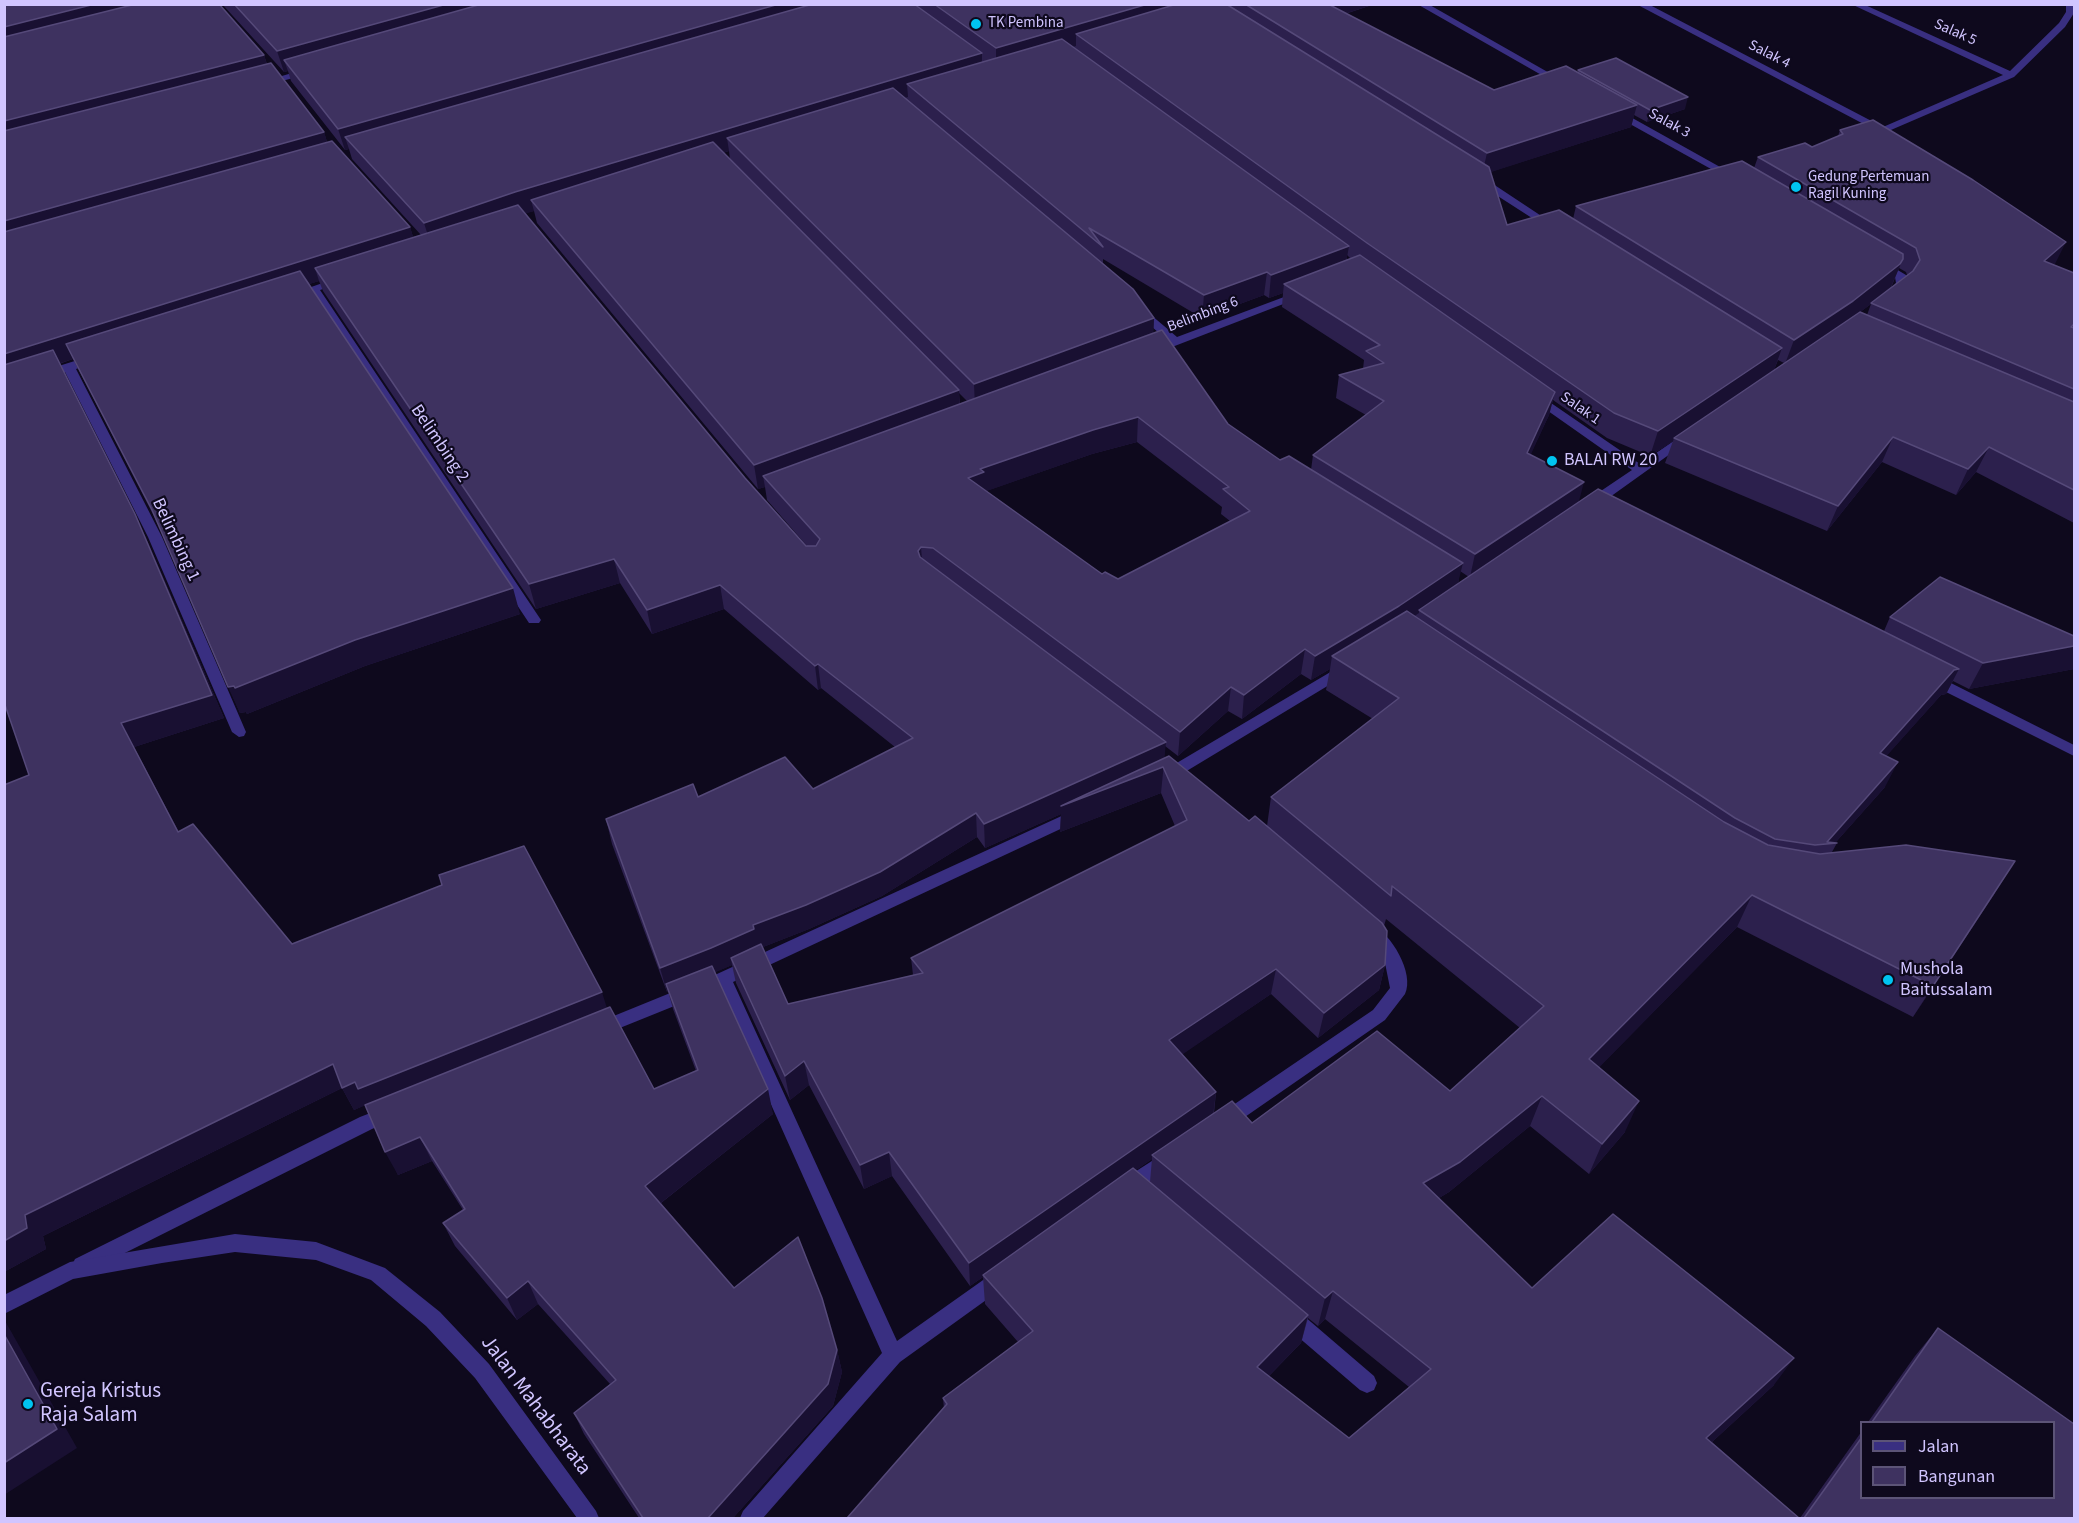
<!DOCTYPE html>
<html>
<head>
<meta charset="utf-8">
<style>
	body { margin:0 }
	#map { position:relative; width:2079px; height:1523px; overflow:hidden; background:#0e091d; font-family:"Source Sans 3",sans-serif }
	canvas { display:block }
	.frame { position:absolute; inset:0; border:6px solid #d1c5ff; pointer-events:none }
	.legend { position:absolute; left:1860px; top:1421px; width:195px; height:78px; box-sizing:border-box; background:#0e091d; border:2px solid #5c5477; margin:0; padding:8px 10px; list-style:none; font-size:18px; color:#d1c5ff }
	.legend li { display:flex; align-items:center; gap:12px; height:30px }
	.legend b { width:30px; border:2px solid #5c5477 }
</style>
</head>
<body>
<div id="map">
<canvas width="2079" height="1523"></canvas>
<div class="frame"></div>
<ul class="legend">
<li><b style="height:8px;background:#392f81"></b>Jalan</li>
<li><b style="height:16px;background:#3e3260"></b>Bangunan</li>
</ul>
</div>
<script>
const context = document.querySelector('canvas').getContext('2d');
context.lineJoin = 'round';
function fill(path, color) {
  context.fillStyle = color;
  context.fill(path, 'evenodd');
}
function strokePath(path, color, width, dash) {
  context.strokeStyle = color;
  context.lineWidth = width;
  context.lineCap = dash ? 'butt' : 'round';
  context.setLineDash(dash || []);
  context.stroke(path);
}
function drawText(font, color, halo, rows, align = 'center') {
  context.font = font + ' "Source Sans 3",sans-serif';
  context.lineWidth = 4.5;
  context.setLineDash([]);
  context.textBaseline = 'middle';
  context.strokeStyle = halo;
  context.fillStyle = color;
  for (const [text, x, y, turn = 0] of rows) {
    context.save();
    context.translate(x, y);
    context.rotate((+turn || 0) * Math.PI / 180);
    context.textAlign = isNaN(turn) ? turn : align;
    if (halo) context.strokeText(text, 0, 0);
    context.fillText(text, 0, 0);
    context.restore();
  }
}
const minor = new Path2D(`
	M1417,4h11l139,79 -8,2z
	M1636,4h12l235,123 120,-52 -152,-71h12l147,67 49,-48 7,-11v-8h8v9l-9,14 -51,50 -144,62 -5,-3 10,-6z
	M309,68l3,1v4l-49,13 -5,-3z
	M1612,110h6l120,67 -9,2 -117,-65z
	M1480,177l4,1 74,49 -1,2h-8l-73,-47v-4z
	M1881,260l25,15 2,8 -12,15 -4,1 -6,-3 10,-13 -1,-6 -20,-14z
	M340,277l4,1v4l-24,8 219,327 2,3 -2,3h-10l-219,-330 -16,5 -6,-3z
	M1300,291l4,1v4l-150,58 -4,-2v-4l18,-7 -34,-30 2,-2h8l33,28z
	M94,355l4,1v6l-22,7 86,168 84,195 -2,4 -5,1 -7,-5 -84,-195 -83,-165 -61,18v-7z
	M1535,392l105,72 41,-28h8l2,3 -95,68h-10l-1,-3 1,-3 46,-31 -101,-71v-6z
	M1344,664l5,1 2,4 -2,4 -164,99 -22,9 -5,-2 -3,-4 3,-4 17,-7z
	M1933,674l141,71v11l-146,-73 -2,-4 2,-4z
	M1079,808l5,2 3,4 -3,4 -351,164 164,359 96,-68 7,-3 7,3 3,6 -3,6 -107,77 -137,156h-23l3,-7 139,-158 -163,-365 -119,48 -6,-2 -3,-5 3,-5 123,-50z
	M1371,925c20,7 44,49 34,69l-20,26 -156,108 -6,2 -6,-2 -3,-6 3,-6 156,-106 17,-22 -6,-30 -21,-26 2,-5z
	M391,1105l6,3 3,5 -3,5 -25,11 -283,142 -7,3 -7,-3 -3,-6 3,-6 285,-142z
	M1166,1152l6,2 3,6 -3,6 -39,28 -7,2 -7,-2 -2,-6 2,-6z
	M1290,1308l7,2 77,66 3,7 -3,7 -7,3 -7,-3 -77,-66 -3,-7 3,-7z`);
const tertiary = new Path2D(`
	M235,1234l81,8 69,26 55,44 49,52 107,147 3,7h-22l-102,-140 -49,-52 -55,-46 -55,-20 -81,-8 -73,11 -89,16 -69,35v-19l66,-33z`);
const wall = new Path2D(`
	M4,4l260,51 3,9 57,68 3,10 83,85 3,10 8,-2 -69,-76 -3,-10 -4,1 -54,-69 -3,-10 -4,1 -62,-68h1153l-30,10 149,76 84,-18v-2l107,39 -38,13 -13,-7 -3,12 -141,45 17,53 66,-6 3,-13 178,-38 4,-11 54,-10 26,-11 2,-6 215,135 19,8v250l-98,-51 -20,23 -74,-33 -55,69 -162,-68 8,-22 -23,15 -43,-18 -54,-38 -4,15 -19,40 49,47 305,129 6,-14 184,19v33l-105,20 -16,-8 -7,13 -5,1 -55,61 -1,31 -50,56h2l-5,9 163,41 -82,124 -176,-90 -138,140 26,65 -36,42 -59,-48 -81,66 -10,6 93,90 242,97 -62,57 87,76 -855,-109 -1,-11 75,-56 -33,-38 -2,-27 -13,9 -78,-110 -28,13 -55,-104 -19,15 -54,-117 -4,-18 -17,7 58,142 -112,89 73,85 103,62 5,22 -9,34 -100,112h-94l-55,-84 -10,-21 36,-29 -72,-80 -21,16 -62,-74 -12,-23 20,-13 -31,-49 -34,14 -33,-70 -11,5 -12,-22 -299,148 3,13 -42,23 25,-497 -23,-70h-2zM729,151l1,9 -7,-7zM534,211l3,12 221,266 7,-2 2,13 40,46h-1l-61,-68 -220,-265zM1347,255l4,4 -4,1zM1103,259l99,59 62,-23 5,3 14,-5 -1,14 82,53 -1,9 -24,6 -3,23 30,17 -53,40 -2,15 -31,-10 -52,-36 -75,-91 1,-15 -51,-55zM1899,268l7,4 1,3 -16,13zM319,281l4,10 213,318 84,-26 32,51 72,-25 94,81 3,-2 74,59 -82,42 -115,8 -92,22 6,25 55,148 1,-1 5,18 23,62 -42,18 -47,-81 -315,-64 -113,-112 -45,-85 90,-29 -78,-180 -87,-174 14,-5 85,165 82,189 6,-1 1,2 118,-48 155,-52 -211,-330zM1871,304l-4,11 -7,-3zM1778,360l6,3 -10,7zM959,393l8,8 -7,3zM1137,442l85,65 -1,7 9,7 -112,58 -16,-5 -116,-83 106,-37zM1460,571l9,6 -11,7zM1330,669l-4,21 47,29 -102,78 -4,29 -18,-5 -85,-62 1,-13 13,10 50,-45 14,8 59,-45 10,6zM1161,793l14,33 -264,132 2,17 -125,29 -25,-57 46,-18 73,-33 95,-59 8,11 76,-34 -1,18zM1386,919l134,109 -70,63 -198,32 -38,-10 2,-21 -34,-38 89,-60 47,44 61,-48 6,-25 -1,-39zM1152,1159l-2,23 -14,-12zM1308,1318l10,8 7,-7 84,68 -60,51 -80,-62 32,-33z
	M1938,1328l136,96v94h-274l62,-87v66h192v-75h-186l47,-66z`);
const shadedWall = new Path2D(`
	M95,4h91l-182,46v-23z
	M447,4h80l-243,56 4,11 -4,1 -7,-21z
	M779,4h75l-509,133 4,12 -4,1 -7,-21z
	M1148,4h28l-1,13 -99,17v12l-80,24v-22z
	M1321,4h54l-56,18z
	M982,53v21l-75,10 1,13 -170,52 -11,-11 2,13 -190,58 -8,-9 3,11 -103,34 -7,-22 91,-31z
	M264,55l7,22 -267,69v-25z
	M1688,97l-3,12 -38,13 3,-12z
	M1637,105l-6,22 -149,48 5,-22z
	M324,132l7,22 -327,93v-26z
	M410,227l7,23 -102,18 4,13 -245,78 -8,-15 7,15 -69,22v-27z
	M2066,242l-12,24 -10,-5z
	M1349,246l-4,23 -61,15 -1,9 -14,5 2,-23z
	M1903,259l-13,30 -46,36 -59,39 9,-24z
	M1267,272l-3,23 -62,23 2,-23z
	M1154,318l-1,25 -178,65 -1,-24z
	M1782,348l-9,25 -99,65 -1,3 -23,15 8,-25z
	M959,390l1,24 -197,62 2,11 -7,2 -4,-24z
	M1555,392l-6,23 -28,61 6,-23z
	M1138,417l-1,25 -45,12 -108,38 -16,-14 12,-9 113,-39z
	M1893,437l-11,25 -55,69 11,-25z
	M1989,447l-13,25 -20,23 12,-26z
	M1584,482l-6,23 -108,72 5,-23z
	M135,514l11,24 78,180 -90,29 57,109 -70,-133z
	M921,547l2,25 -5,-21z
	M614,559l6,24 -84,26 -7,-25z
	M1463,563l-6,24 -38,23v3l-25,17 -62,26 -2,13 -19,11 4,-24z
	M720,585l4,24 -72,25 -5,-24z
	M513,588l7,26 -155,52 -118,48 -1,-2 -6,1 -12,-26 127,-47z
	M2074,646v23l-105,20 14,-26z
	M1305,649l-4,25 -59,45 2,-24z
	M818,664l3,24 -3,2 -3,-24z
	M1959,669l-13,25 -5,1 -74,83 13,-25 74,-83z
	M1231,687l-3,24 -50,45 2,-24z
	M1166,742l-5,51 -101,39 1,-18 -76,34 -1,-24z
	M1898,762l-13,25 -50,56 -8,-1z
	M976,813l1,24 -95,59 -73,33 -51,20 -27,9 1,7 -16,7 -47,19 -3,-7 2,7 -1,1 -7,-24 93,-43z
	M2015,861l-20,32 -82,124 20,-31z
	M1752,895l-15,32 -160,163 12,-31z
	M1385,965l-6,25 -61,48 6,-25z
	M1276,969l-5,25 -104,71 2,-25z
	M602,992l7,23 -243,90 -12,5 -12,-22 -299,148 3,13 -42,23v-31l21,-26 308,-151 22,18z
	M804,1061l5,24 -19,15 -5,-24z
	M768,1089l5,25 -120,95 -8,-23z
	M1216,1092l-3,24 -61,39v4l-168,117 -1,-1v2l-13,9 -1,-23z
	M1542,1096l-12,30 -81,66 -35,21 9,-30z
	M1639,1101l-14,31 -36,42 13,-30z
	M420,1137l12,24 -34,14 -13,-23z
	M889,1152l3,24 -28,13 -4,-24z
	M528,1281l10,23 -21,16 -10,-22z
	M1333,1291l-8,28 -7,7 7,-28z
	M1308,1315l-7,28 -50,51 6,-27z
	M4,1319l73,129 -73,47z
	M837,1350l5,22 -9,34 -100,112h-25z
	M1794,1358l-20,27 -86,79 18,-26z`);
const building = new Path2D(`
	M4,4h91l-91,23z
	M136,4h83l45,51 -260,66v-84z
	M234,4h213l-170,47z
	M482,4h297l-441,125 -54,-69z
	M813,4h101l68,49 -467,139 -91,31 -79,-86z
	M934,4h214l-152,44z
	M1177,4h49l263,163 18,58 52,-15 223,138 -124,83 -44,-18 -247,-170 -291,-209z
	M1245,4h83l166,86 72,-24 71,39 -150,48z
	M1062,39l287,207 -78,29 -4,-3 -63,23 -115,-67 14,19 -196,-163z
	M1616,58l72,39 -38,13 -72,-40z
	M271,63l53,69 -320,89v-90z
	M893,88l240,201 21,29 -180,66 -247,-246z
	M1873,120l100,60 93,62 -22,19 30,12v51l-3,3 3,1v61l-203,-86 42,-32 7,-11 -4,-12 -158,-91 47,-14 7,4 31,-13 -3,-4z
	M332,141l78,86 -406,127v-122z
	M713,142l246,248 -205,75 -223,-265z
	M1742,161l161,93v5l-3,5 -47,37 -59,39 -218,-134z
	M518,205l227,273 61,68h10l4,-7 -57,-63 399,-146 66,94 52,36 9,-4 174,107 -64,43 -84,50 -10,-7 -61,46 -13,-8 -51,45 -247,-184 -12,-1 -3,4 2,6 246,185 -182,82 -8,-11 -96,59 -74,33 -53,20 1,4 -43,19 -51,20 -54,-149 87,-35 5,13 87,-40 28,32 100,-51 -95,-74 -3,2 -95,-81 -73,25 -33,-51 -85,25 -214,-316zM1138,417l91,70 -6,2 27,22 -132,68 -13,-7 -3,2 -134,-96 16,-6 -4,-3 113,-39z
	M1360,255l195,137 -28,61 57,29 -109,72 -162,-99 71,-54 -45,-26 45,-12 -18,-12 14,-6 -96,-61z
	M300,271l213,317 -158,52 -120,48 -1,-2 -6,1 -76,-177 -86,-166z
	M1860,312l214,90v88l-85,-43 -21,22 -75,-32 -55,69 -164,-68z
	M53,350l82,164 77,181 -91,28 57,109 15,-8 99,120 150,-59 -3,-10 85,-29 78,146 -244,97 -3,-7 -13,6 -9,-24 -308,151 2,13 -23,13v-456l25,-10 -25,-73v-337z
	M1598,489l361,180 -5,1 -74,83 18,9 -71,80 10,1 -22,2 -40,-6 -40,-21 -316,-208z
	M1940,577l134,59v10l-91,17 -93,-46z
	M1407,611l317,211 44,23 52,9 86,-9 109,16 -82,125 -181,-91 -163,164 50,42 -37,43 -60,-48 -82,66 -37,21 109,105 81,-74 181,144 -88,80 93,80h-952l100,-114 -4,-6 90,-67 -50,-56 150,-107 175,147 -51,52 92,71 82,-69 -98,-78 -8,7 -173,-143 80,-54 20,22 125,-92 73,60 94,-85 -152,-120 -1,10 -120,-99 128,-99 -67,-42z
	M1169,756l80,65 6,-5 127,107 5,8 -2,34 -61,48 -48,-44 -107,71 47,52 -247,171 -80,-111 -29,13 -56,-104 -19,15 -54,-118 30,-14 27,60 135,-31 -12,-15 276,-138 -24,-53 -102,39z
	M712,966l56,123 -123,97 89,102 64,-51 24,61 15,52 -9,34 -120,134h-65l-69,-105 42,-33 -88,-99 -21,17 -64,-75 22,-14 -45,-72 -35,15 -20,-47 245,-98 44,82 44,-19 -32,-86z
	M1938,1328l136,96v94h-270l58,-81v60h192v-75h-182z
	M4,1334l53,95 -53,34z`);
const markers = [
	[976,24,6,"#00c4f0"],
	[1796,187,6,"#00c4f0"],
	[1552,461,6,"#00c4f0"],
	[1888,980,6,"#00c4f0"],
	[28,1404,6,"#00c4f0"]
];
const farPoinames = [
	["TK Pembina",988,24],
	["Gedung Pertemuan",1808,178],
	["Ragil Kuning",1808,195]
];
const farStreetnames = [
	["Salak 5",1955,33,24],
	["Salak 4",1769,55,27],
	["Salak 3",1669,124,29],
	["Belimbing 6",1203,315,-21],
	["Salak 1",1580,409,35]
];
const streetNames = [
	["Belimbing 2",439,444,56],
	["Belimbing 1",175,540,65]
];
const poiNames = [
	["BALAI RW 20",1564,461],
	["Mushola",1900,970],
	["Baitussalam",1900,991]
];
const nearPoinames = [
	["Gereja Kristus",40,1392],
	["Raja Salam",40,1416]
];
const nearStreetnames = [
	["Jalan Mahabharata",535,1406,53]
];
fill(minor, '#392f81');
fill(tertiary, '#392f81');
fill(wall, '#2c204d');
fill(shadedWall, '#191032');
fill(building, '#3e3260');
strokePath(building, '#554979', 1.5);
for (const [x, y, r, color] of markers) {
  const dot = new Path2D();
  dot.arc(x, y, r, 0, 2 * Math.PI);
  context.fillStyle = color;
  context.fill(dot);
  strokePath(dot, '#0e091d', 2);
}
drawText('15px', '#d1c5ff', '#0e091d', farPoinames, 'left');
drawText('15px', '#d1c5ff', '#0e091d', farStreetnames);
drawText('18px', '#d1c5ff', '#0e091d', streetNames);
drawText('18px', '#d1c5ff', '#0e091d', poiNames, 'left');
drawText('21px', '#d1c5ff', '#0e091d', nearPoinames, 'left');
drawText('21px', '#d1c5ff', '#0e091d', nearStreetnames);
</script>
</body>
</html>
